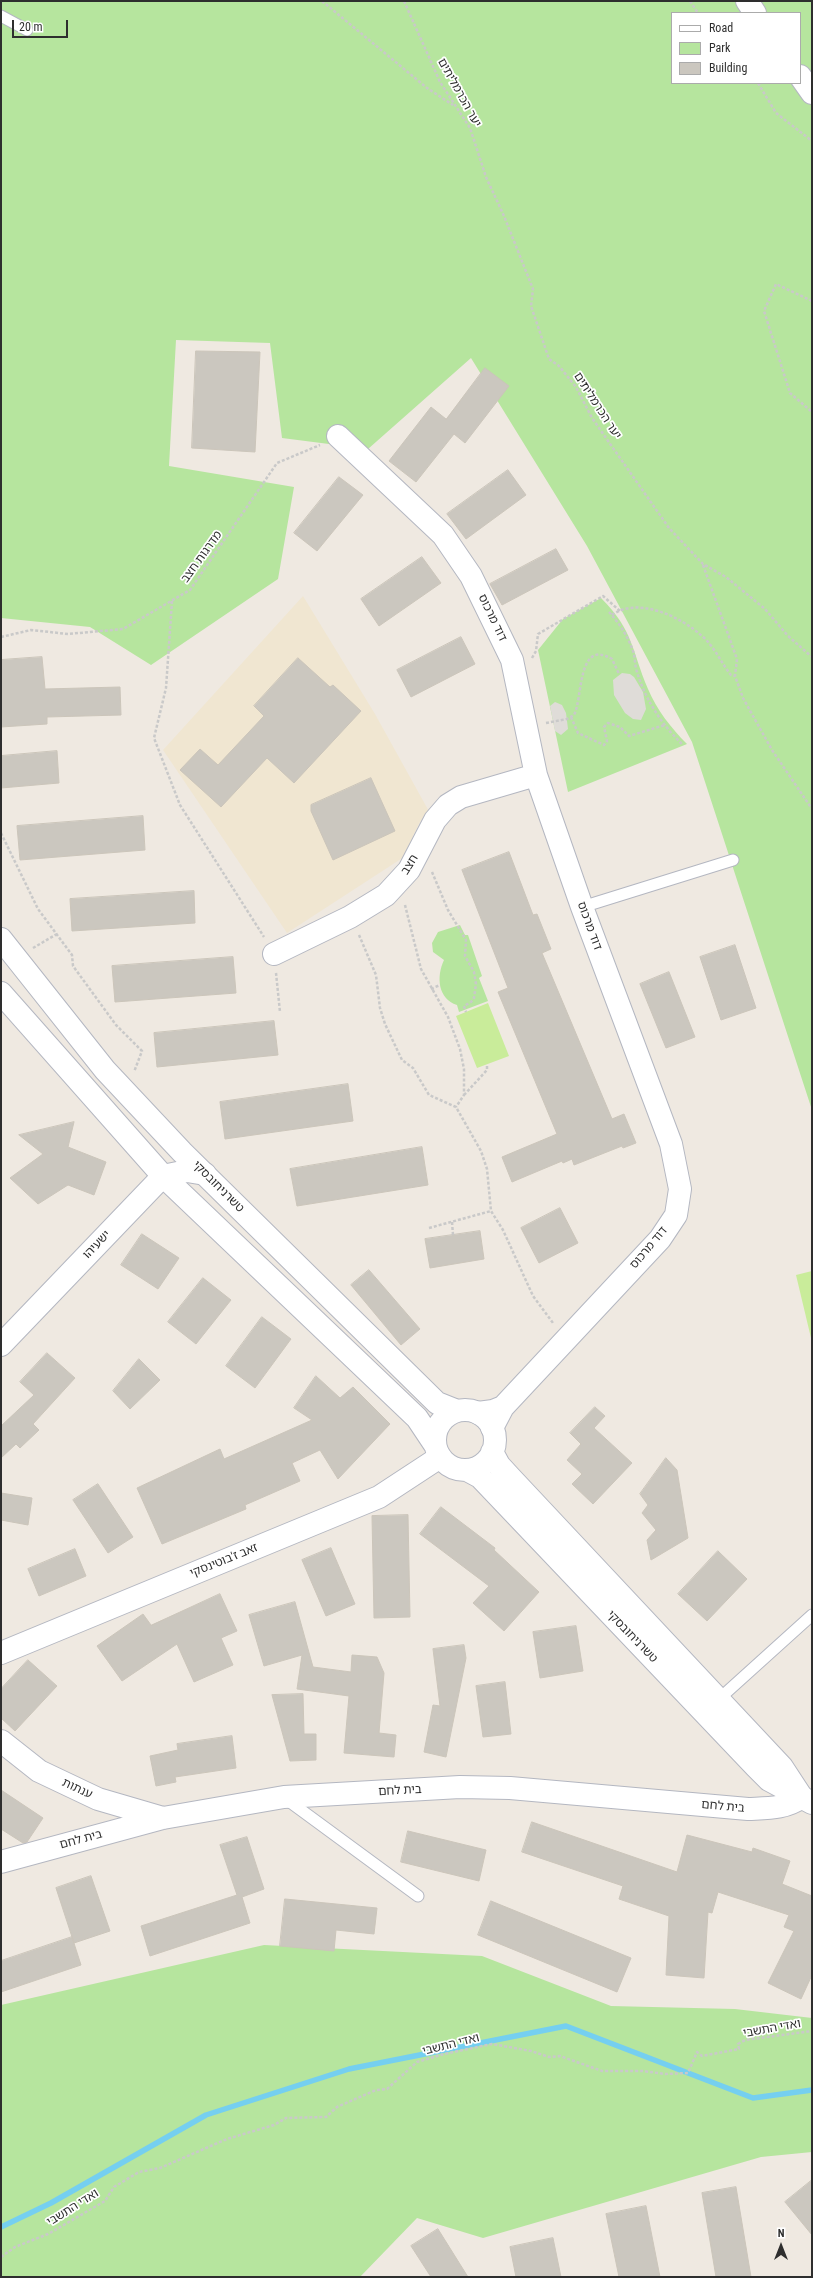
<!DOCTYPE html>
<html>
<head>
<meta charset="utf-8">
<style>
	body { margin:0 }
	#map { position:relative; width:813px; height:2278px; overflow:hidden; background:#efe9e1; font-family:"Roboto Condensed",sans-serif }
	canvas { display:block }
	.frame { position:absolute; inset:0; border:2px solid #2e2e2e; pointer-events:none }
	.legend { position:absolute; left:671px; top:12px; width:130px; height:72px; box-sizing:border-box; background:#fff; border:1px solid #ababab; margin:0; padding:5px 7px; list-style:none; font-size:12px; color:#2e2e2e }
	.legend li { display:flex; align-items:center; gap:8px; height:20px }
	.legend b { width:20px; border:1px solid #ababab }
	.north { position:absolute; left:761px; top:2226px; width:40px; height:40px; -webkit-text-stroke:3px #fff; paint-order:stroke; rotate:0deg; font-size:11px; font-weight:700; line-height:16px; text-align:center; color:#2e2e2e }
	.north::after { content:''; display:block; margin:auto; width:14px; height:18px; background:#2e2e2e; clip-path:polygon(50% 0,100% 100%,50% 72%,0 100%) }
	.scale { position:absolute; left:12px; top:20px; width:56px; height:18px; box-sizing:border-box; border:2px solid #2e2e2e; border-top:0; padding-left:5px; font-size:12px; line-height:14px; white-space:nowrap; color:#2e2e2e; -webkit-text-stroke:3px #fff; paint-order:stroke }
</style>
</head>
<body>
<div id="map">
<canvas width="813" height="2278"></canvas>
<div class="frame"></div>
<ul class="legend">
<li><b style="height:5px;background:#fff"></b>Road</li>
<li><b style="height:11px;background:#b6e59e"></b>Park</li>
<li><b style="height:11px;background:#cbc7bf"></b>Building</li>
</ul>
<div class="north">N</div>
<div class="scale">20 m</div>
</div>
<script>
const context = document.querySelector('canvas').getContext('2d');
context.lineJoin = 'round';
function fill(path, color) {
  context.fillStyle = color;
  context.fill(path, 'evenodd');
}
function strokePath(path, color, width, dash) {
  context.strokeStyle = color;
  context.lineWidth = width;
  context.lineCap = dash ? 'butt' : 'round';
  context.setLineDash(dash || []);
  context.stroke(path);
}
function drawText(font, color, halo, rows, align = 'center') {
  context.font = font + ' "Roboto Condensed","Noto Sans Hebrew",sans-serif';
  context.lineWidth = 3.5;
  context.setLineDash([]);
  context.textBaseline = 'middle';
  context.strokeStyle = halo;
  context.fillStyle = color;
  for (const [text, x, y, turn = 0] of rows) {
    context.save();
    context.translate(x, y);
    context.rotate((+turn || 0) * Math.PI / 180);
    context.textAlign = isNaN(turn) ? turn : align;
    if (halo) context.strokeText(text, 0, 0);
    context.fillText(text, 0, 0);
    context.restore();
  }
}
const education = new Path2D(`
	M303,596l72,118 56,101 -10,5 -8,16 -6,19 -120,78 -124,-183z`);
const green = new Path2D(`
	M1,1h811v1109l-120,-368 -105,-196 -116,-188 -103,91 -86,-11 -12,-95 -94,-3 -7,126 125,21 -16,92 -127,86 -61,-38 -89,-9zM672,13h128v70h-128z
	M601,598c33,33 30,51 47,91 9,21 23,39 39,55l-119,48 -30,-142 25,-31z
	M460,925l5,10h3l14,41 -3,2 9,23 -29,11 -2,-7c-19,-6 -21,-28 -13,-45l-11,-8 -1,-9 6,-11z
	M264,1945l218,11 129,50 124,3 77,9v134l-51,5 -278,81 -66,-20 -57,59h-359v-272z`);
const pitch = new Path2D(`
	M488,1003l21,53 -32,12 -21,-52z
	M812,1271v67h-1l-15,-63z`);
const plaza = new Path2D(`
	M622,673l8,1 4,3 9,15 3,17 -5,11 -8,-1 -8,-6 -11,-18 -1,-15z
	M555,702l7,3 4,8 2,16 -7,6 -6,-4 -5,-25z`);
const stream = new Path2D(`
	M1,2227l50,-24 155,-88 143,-46 217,-43 187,72 59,-8`);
const building = new Path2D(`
	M196,351l64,1 -5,100 -63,-4z
	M485,368l24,18 -44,57 -11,-9 -38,48 -27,-21 42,-54 15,12z
	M508,470l18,25 -60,44 -19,-25z
	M339,477l24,18 -46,56 -23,-18z
	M556,549l12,21 -66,35 -12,-21z
	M422,557l19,26 -62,43 -18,-27z
	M461,637l14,27 -64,33 -14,-27z
	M42,657l3,32 75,-2 1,28 -74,2v7l-46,3v-67z
	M298,658l32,29 3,-2 28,26 -67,72 -27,-25 -46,49 -41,-37 20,-21 18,16 46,-49 -10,-10z
	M57,751l2,32 -58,5v-32z
	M371,778l24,53 -62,29 -22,-49v-6z
	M143,816l2,34 -125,10 -3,-34z
	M509,852l24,63 4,-1 14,35 -9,4 70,166 12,-5 12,29 -13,5 -1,-2 -48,19 -2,-6 -9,4 -1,-2 -50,21 -10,-25 55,-23 -59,-142 10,-4 -46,-118z
	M194,891l1,32 -123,8 -2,-32z
	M735,945l21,63 -35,12 -21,-63z
	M233,957l3,36 -121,9 -3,-36z
	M669,972l26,65 -29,11 -26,-64z
	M274,1021l4,34 -121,12 -3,-34z
	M348,1084l5,37 -128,18 -5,-37z
	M74,1122l-6,25 38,15 -12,33 -26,-10 -30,19 -28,-26 33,-24 -24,-19z
	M422,1147l6,38 -131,21 -7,-37z
	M560,1208l18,35 -39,20 -18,-35z
	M480,1231l4,28 -54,9 -5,-29z
	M142,1234l37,24 -21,31 -37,-24z
	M369,1270l51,59 -19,16 -50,-60z
	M203,1278l28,22 -35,44 -28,-22z
	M262,1317l29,22 -36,49 -29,-22z
	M47,1353l28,25 -42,46 6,6 -19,18 -4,-4 -15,14v-32l33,-31 -14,-13z
	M139,1359l21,21 -30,29 -17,-18z
	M316,1376l24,22 13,-11 37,37 -52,55 -18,-29 -28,13 8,18 -55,24 1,4 -84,35 -25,-56 83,-39 4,10 88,-39 -18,-12z
	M595,1407l10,9 -11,12 38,35 -39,41 -21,-20 10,-10 -15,-14 14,-16 -11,-11z
	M666,1458l11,12 11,68 -37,22 -4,-20 9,-10 -14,-17 6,-8 -8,-11z
	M98,1484l35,53 -25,16 -35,-53z
	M1,1493l31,5 -4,27 -27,-5z
	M441,1507l54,41 -1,2 45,42 -35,39 -31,-28 16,-17 -69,-52z
	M408,1515l2,102 -36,1 -2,-102z
	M331,1548l24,56 -29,12 -24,-56z
	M75,1549l11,27 -47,20 -11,-27z
	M718,1551l29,28 -40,42 -29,-27z
	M220,1594l17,37 -16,7 12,27 -39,17 -17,-38 -55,37 -25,-35 46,-32 8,11z
	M295,1602l18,65 38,5 1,-17 25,2 7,16 -5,60 17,2 -2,22 -50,-4 5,-57 -52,-7 5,-34 -38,11 -15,-51z
	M576,1626l7,45 -43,7 -7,-46z
	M464,1645l2,13 -20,99 -22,-5 9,-47 7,1 -7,-57z
	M28,1660l29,26 -42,45 -14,-13v-29z
	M505,1682l6,52 -28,3 -7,-51z
	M303,1694l1,40h12v26l-26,1 -18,-66z
	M232,1736l4,32 -61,9 1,5 -20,4 -6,-30 28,-6 -1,-6z
	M1,1790l42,28 -16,24 -4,1 -22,-14z
	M532,1822l145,50 10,-37 65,17 1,-4 37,13 -8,23 30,12v79l-11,24 -33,-16 26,-52 -10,-4 5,-12 -71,-23 -6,21 -4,-1 -4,66 -38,-3 3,-59 -50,-17 4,-13 -101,-34z
	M408,1831l78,19 -7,31 -78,-19z
	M247,1837l17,52 -22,8 8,26 -100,33 -9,-30 96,-31 -17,-50z
	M91,1876l19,55 -36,12 -18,-55z
	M285,1899l92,9 -3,26 -38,-4 -2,21 -54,-5z
	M491,1901l140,57 -14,34 -139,-57z
	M72,1937l9,28 -80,27v-31z
	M812,2180v55l-27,-33z
	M736,2187l15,90h-35l-14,-84z
	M646,2206l14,71h-41l-13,-63z
	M438,2229l30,48h-37l-20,-31z
	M553,2238l8,39h-45l-6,-30z`);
const path = new Path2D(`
	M322,1l105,87 26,17
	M404,1l36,81 30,46 16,49 18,39 29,73 -2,17 18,53 10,7 17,21 16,31 77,110 34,36 23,13 39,32 23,27 24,21
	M690,1l8,12
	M758,83l18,30 36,28
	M812,301l-36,-17 -12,27 26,82 22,19
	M703,565l34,94 -2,17 8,22 29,52 40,59
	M172,601l-6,87 -12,50 26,67 84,132
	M609,612c11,12 20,26 25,42 1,6 1,12 3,18 8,27 25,53 45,72
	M612,615c26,-19 69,2 90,21 13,11 19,27 29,39l4,1
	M1,637l30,-7 37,4 55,-5 67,-39 87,-127 43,-18
	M532,658l4,-7 2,-17 65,-38 17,15
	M571,717l7,16 26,12 3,-4 -3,-14 4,-4 12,4 9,9 36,-11
	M546,723l21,-4 7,-4c9,-17 3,-77 38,-56l7,15
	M1,833l37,76 34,46 1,11 43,59 26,26 -8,21
	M432,872l16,38 18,30 -1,16 9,16 2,12 -2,14 -3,4 -7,4 2,6
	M405,905l16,64 27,48 12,32 4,20v26l-8,12
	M359,935l17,40 4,33 5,16 17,36 11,8 16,27 27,12 25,44 6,18 4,42 12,19 30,66 20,27
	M33,948l24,-14
	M276,973l4,39
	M431,989l9,-4
	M464,1095l23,-25v-5
	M452,1222l1,13
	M429,1228l62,-17
	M1,2257l14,-10 33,-13 57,-33 9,-14 25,-15 21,-4 67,-29 47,-14 12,-7 40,-1 11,-10 39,-17 11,-1 30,-27 27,-8 48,-10 39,7 18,6 11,-1 42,15h41l22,3 23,-1 9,-21 5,4 37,-7 -1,-5 7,-4 67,-9`);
const service = new Path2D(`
	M1,16l26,14
	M582,907l151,-47
	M719,1699l93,-84
	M286,1799l132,97`);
const minor = new Path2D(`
	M338,436l105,99 28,41 41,84 24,115 46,132 89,237 9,45 -4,26 -16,24 -157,168 -11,21
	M274,954l76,-37 36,-22 23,-25 26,-50 13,-15 13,-8 75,-22
	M1,1345l162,-169 24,-5 18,3
	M478,1413l15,-2 10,-4
	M1,1653l378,-156 61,-40
	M1,1741l38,30 59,28 65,19
	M1,1862l162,-44 121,-21 176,-10 50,1 238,21c20,-1 37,0 54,-12`);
const tertiary = new Path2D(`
	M747,1l8,12
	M800,76l12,17
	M1,939l104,131 77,82 255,251 20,8
	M1,993l162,183 254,242 18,27
	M435 1440a30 30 0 1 1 60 0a30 30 0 1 1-60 0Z
	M492,1452l7,13 11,12 272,290 19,29
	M467,1470l13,7 275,289 14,14 43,23`);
const streetNames = [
	["יער הכרמליתים",459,93,61],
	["יער הכרמליתים",597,406,57],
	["מדרגות חצב",202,557,-54],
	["דוד מרכוס",492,618,64],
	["חצב",410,865,-58],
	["דוד מרכוס",589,926,70],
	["טשרניחובסקי",218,1187,45],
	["ישעיהו",97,1245,-46],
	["דוד מרכוס",649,1248,-50],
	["זאב ז'בוטינסקי",224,1561,-22],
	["טשרניחובסקי",632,1637,46],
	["ענתות",77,1789,25],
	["בית לחם",400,1791,-3],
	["בית לחם",723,1807,5],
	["בית לחם",81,1840,-15],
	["ואדי התשבי",772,2029,-10],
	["ואדי התשבי",451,2045,-14],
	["ואדי התשבי",73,2208,-32]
];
fill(education, '#f0e6d1');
fill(green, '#b6e59e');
fill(pitch, '#c9ec9a');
fill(plaza, '#dfdcd8');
strokePath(stream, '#75cff0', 5.5);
fill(building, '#cbc7bf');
strokePath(building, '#cbc5ba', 1);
strokePath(service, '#b4b7c1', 13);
strokePath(minor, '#b4b7c1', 24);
strokePath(tertiary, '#b4b7c1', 24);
strokePath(path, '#c9c9c9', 2.5, [3, 2]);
strokePath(service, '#fff', 11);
strokePath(minor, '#fff', 22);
strokePath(tertiary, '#fff', 22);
drawText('12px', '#2e2e2e', '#fff', streetNames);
</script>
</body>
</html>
